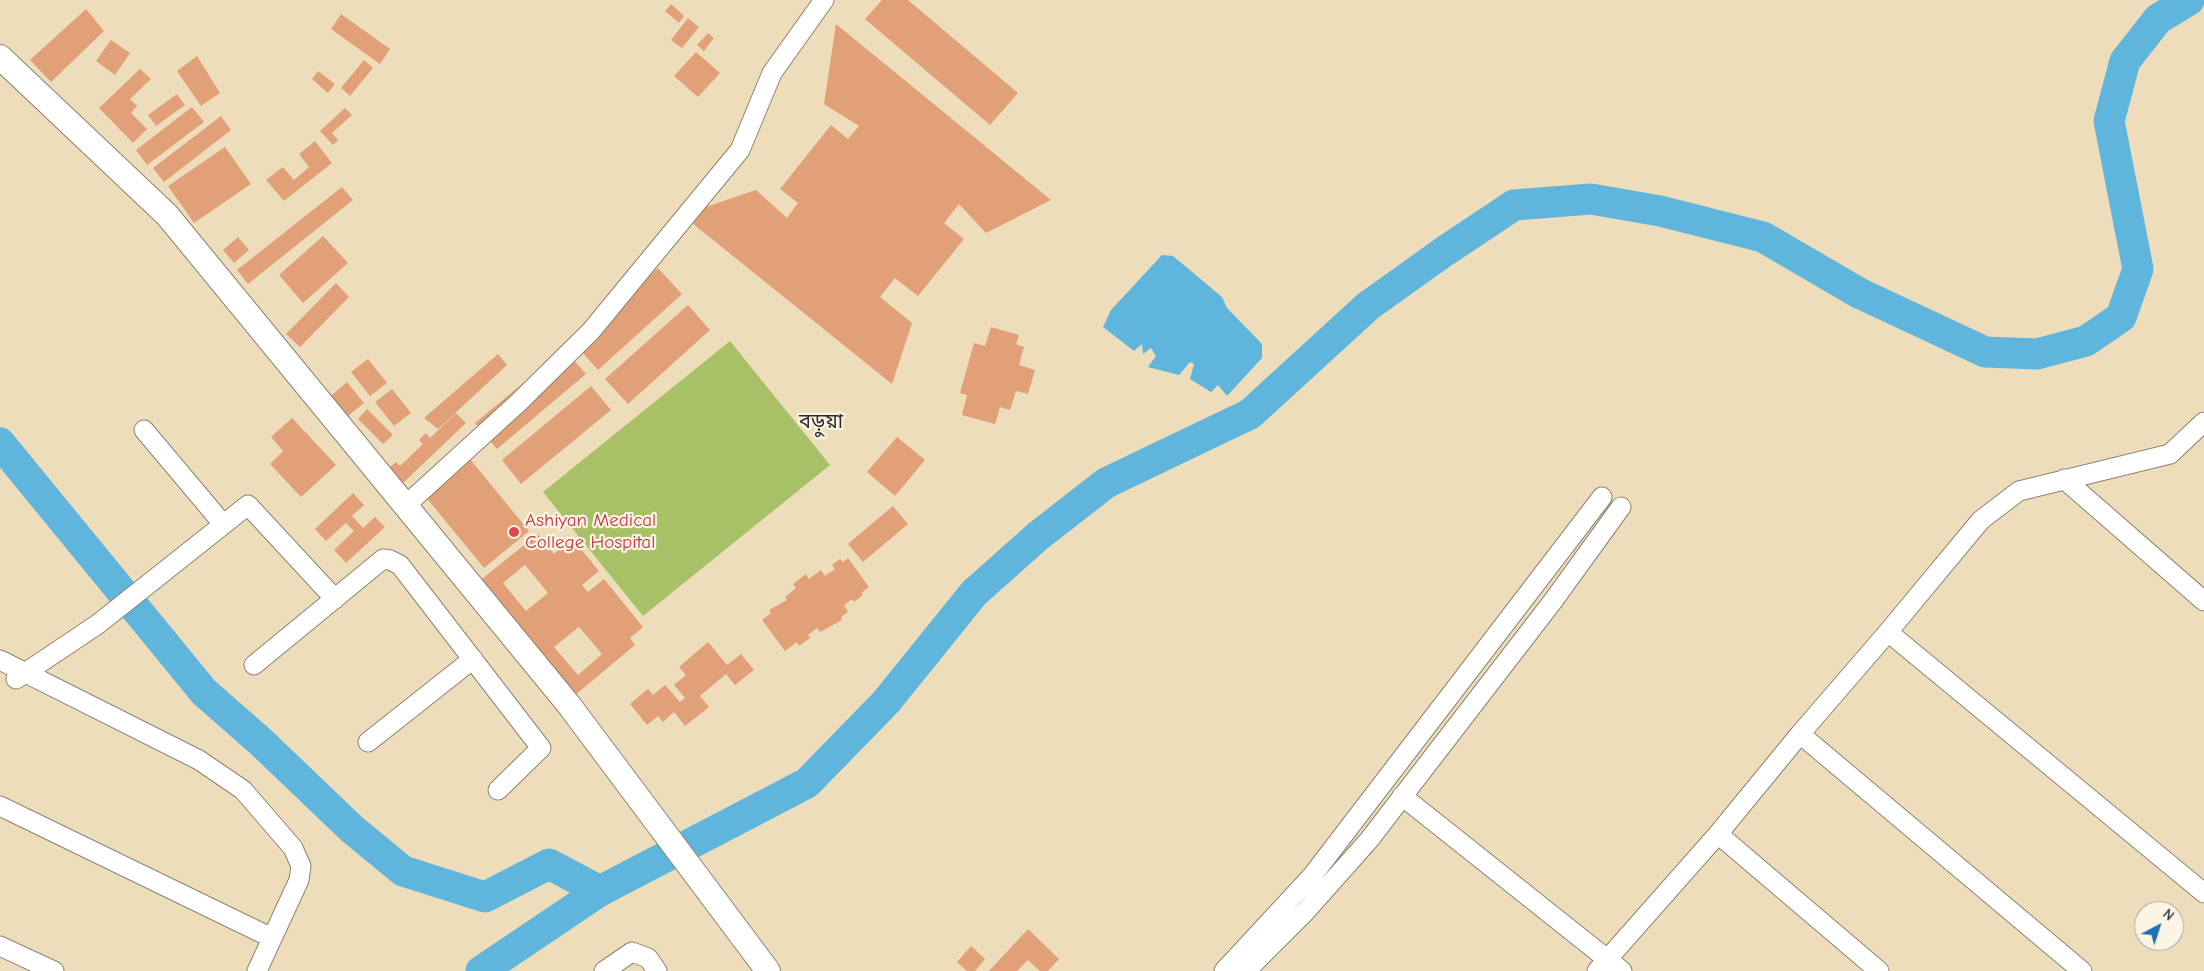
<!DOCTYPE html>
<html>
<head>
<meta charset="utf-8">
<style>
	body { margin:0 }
	#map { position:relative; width:2204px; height:971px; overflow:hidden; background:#eeddba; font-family:"Comic Neue",sans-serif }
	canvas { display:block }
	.north { position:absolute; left:2134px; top:901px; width:50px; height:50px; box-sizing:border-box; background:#fcf5e5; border:1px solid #a8a49b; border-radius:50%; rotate:40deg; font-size:14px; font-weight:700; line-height:20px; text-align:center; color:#2b2b2b }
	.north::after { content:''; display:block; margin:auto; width:18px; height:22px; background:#1f6fb2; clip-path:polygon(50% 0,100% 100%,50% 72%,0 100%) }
</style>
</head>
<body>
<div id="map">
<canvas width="2204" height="971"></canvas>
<div class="north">N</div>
</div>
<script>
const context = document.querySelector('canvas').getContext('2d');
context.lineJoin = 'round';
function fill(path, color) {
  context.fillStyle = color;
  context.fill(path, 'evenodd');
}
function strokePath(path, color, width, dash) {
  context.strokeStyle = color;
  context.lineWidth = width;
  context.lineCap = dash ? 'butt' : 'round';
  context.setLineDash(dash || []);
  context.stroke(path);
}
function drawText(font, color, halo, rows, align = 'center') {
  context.font = font + ' "Comic Neue","Noto Sans Bengali",sans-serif';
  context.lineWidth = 4.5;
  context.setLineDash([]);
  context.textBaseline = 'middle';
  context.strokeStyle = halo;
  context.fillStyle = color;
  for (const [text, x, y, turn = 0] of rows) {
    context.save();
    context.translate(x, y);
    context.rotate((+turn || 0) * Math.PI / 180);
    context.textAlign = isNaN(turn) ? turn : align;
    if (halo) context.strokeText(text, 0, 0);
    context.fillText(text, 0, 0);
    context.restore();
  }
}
const green = new Path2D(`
	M730,341l100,124 -187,151 -100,-124z`);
const water = new Path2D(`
	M1162,255l11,1 49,41 5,11 35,36v14l-35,38 -9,-11 -7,7 -21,-13 4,-15 -4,-2 -11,13 -31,-8 8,-11 -5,-8 -8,6 -1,-10 -8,7 -31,-24 8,-17z`);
const river = new Path2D(`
	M0,443l204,249 57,50 91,87 51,42 82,26 64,-33 51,27
	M481,971l119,-80 207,-108 79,-81 88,-109 64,-57 68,-53 144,-69 118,-108 77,-55 69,-46 77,-6 69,12 103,26 96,56 126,59 52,2 49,-13 35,-24 17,-48 -29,-148 16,-60 33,-42 31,-19`);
const building = new Path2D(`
	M882,0h26l110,93 -28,32 -125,-106z
	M671,4l13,12 -5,7 -14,-12z
	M86,9l18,22 -53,51 -21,-22z
	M341,14l49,35 -10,15 -49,-35z
	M688,18l11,9 -17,21 -11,-8z
	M836,24l215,176 -65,33 -27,-29 -15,19 20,16 -46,57 -23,-18 -15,19 32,26 -20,61 -210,-169 74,-25 31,28 11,-15 -18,-14 51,-64 17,14 11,-13 -35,-22z
	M708,33l6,5 -10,13 -7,-6z
	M111,40l19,13 -15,22 -19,-14z
	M696,52l24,21 -22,24 -24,-21z
	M197,56l23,37 -19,13 -24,-35z
	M364,60l9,8 -23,28 -9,-8z
	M140,69l11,10 -21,20 7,7 -6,7 16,16 -14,14 -34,-35z
	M318,71l17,13 -7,9 -16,-14z
	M177,94l8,11 -29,21 -8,-11z
	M192,107l12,15 -57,43 -11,-15z
	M345,108l7,7 -20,18 6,7 -5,5 -13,-14z
	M221,116l10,14 -67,52 -11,-14z
	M315,141l17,22 -48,38 -18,-21 17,-13 11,13 15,-13 -10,-13z
	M225,147l26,37 -57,39 -26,-37z
	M342,187l11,13 -105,84 -11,-14z
	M323,236l25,27 -45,40 -24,-28z
	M238,237l11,13 -15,13 -11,-13z
	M658,268l24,26 -84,76 -24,-27z
	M336,283l13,14 -49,50 -14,-13z
	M688,305l22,25 -82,74 -23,-25z
	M991,327l28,8 -3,9 8,3 -5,18 16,5 -7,24 -12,-3 -6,19 -10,-3 -5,17 -33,-9 5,-20 -7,-2 14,-50 11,3z
	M564,349l22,25 -89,75 -22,-26z
	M498,354l9,11 -69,64 -14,-11z
	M368,359l19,24 -17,13 -19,-24z
	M347,382l17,21 -21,17 -17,-20z
	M591,386l20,24 -90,74 -19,-24z
	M392,389l19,24 -17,13 -19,-24z
	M367,409l26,26 -10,9 -25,-25z
	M456,413l10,10 -63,60 -14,-15 7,-6 4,4 23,-22 -4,-4 7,-7 4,5z
	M292,418l44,47 -35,32 -31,-33 13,-13 -12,-14z
	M897,437l28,23 -30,36 -28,-24z
	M470,459l59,72 -45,37 -59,-72z
	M353,493l11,12 -12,11 11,12 12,-11 10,10 -39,36 -12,-13 20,-19 -8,-8 -20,18 -11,-12z
	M893,506l15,18 -45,38 -15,-18z
	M538,534l16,20 18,-16 27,33 -17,14 6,7 16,-13 39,48 -13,11 5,7 -61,51 -96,-114zM525,565l23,28 -22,18 -23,-28zM579,627l23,27 -24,21 -24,-28z
	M848,558l21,29 -8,6 2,2 -9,7 -2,-3 -8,6 4,7 -7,5 1,3 -22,12 -3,-4 -9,7 2,3 -11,8 -2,-4 -12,9 -23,-31 9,-7 -2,-3 18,-10 -2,-3 11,-9 -3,-4 13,-10 3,5 12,-9 4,6 10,-7 -3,-4 8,-6 3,3z
	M708,642l19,23 14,-11 13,16 -19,15 -9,-11 -26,22 9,11 -24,19 -11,-14 -11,10 -5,-6 -11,9 -17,-21 18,-15 5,6 12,-10 15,17 5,-4 -11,-13 12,-10 -7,-8z
	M1028,929l31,30 -11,12h-8l-12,-11 -11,11h-28z
	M971,946l14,13 -10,12h-8l-10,-9z`);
const minor = new Path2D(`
	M144,430l79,94
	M2064,479l140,122
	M406,505l112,-102 73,-72 149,-181 32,-77 52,-73
	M1888,632l316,261
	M0,660l199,100 44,30 50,58 8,18 -2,14 -42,91
	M254,665l129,-106 7,1 10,5 141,183 -43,42
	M16,679l82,-55 150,-119 87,94
	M1800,734l282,237
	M368,742l105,-83
	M1402,796l220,175
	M0,806l272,132
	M1718,834l161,137
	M0,946l54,25
	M604,971l28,-19 16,6 9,13
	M1224,971l88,-95 290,-379
	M1246,971l59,-59 64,-72 184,-239 68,-94
	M1597,971l121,-137 82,-100 88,-102 93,-112 38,-29 151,-37 34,-32`);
const tertiary = new Path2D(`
	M0,57l167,158 402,490 199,266`);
const markers = [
	[514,532,6,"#e0444e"]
];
const healthNames = [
	["Ashiyan Medical",525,521],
	["College Hospital",525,543]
];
const neighbourhoodNames = [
	["বড়ুয়া",821,422]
];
fill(green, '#a9c166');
fill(water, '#60b5dc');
strokePath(river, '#60b5dc', 31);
fill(building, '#e1a078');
strokePath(minor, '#8c8472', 21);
strokePath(tertiary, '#8c8472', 26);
strokePath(minor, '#fff', 19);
strokePath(tertiary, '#fff', 24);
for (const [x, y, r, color] of markers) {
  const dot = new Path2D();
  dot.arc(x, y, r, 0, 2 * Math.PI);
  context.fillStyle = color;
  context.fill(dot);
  strokePath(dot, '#fcf5e5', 2);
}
drawText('19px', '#be3a42', '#fcf5e5', healthNames, 'left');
drawText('20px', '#2b2b2b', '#fcf5e5', neighbourhoodNames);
</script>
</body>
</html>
